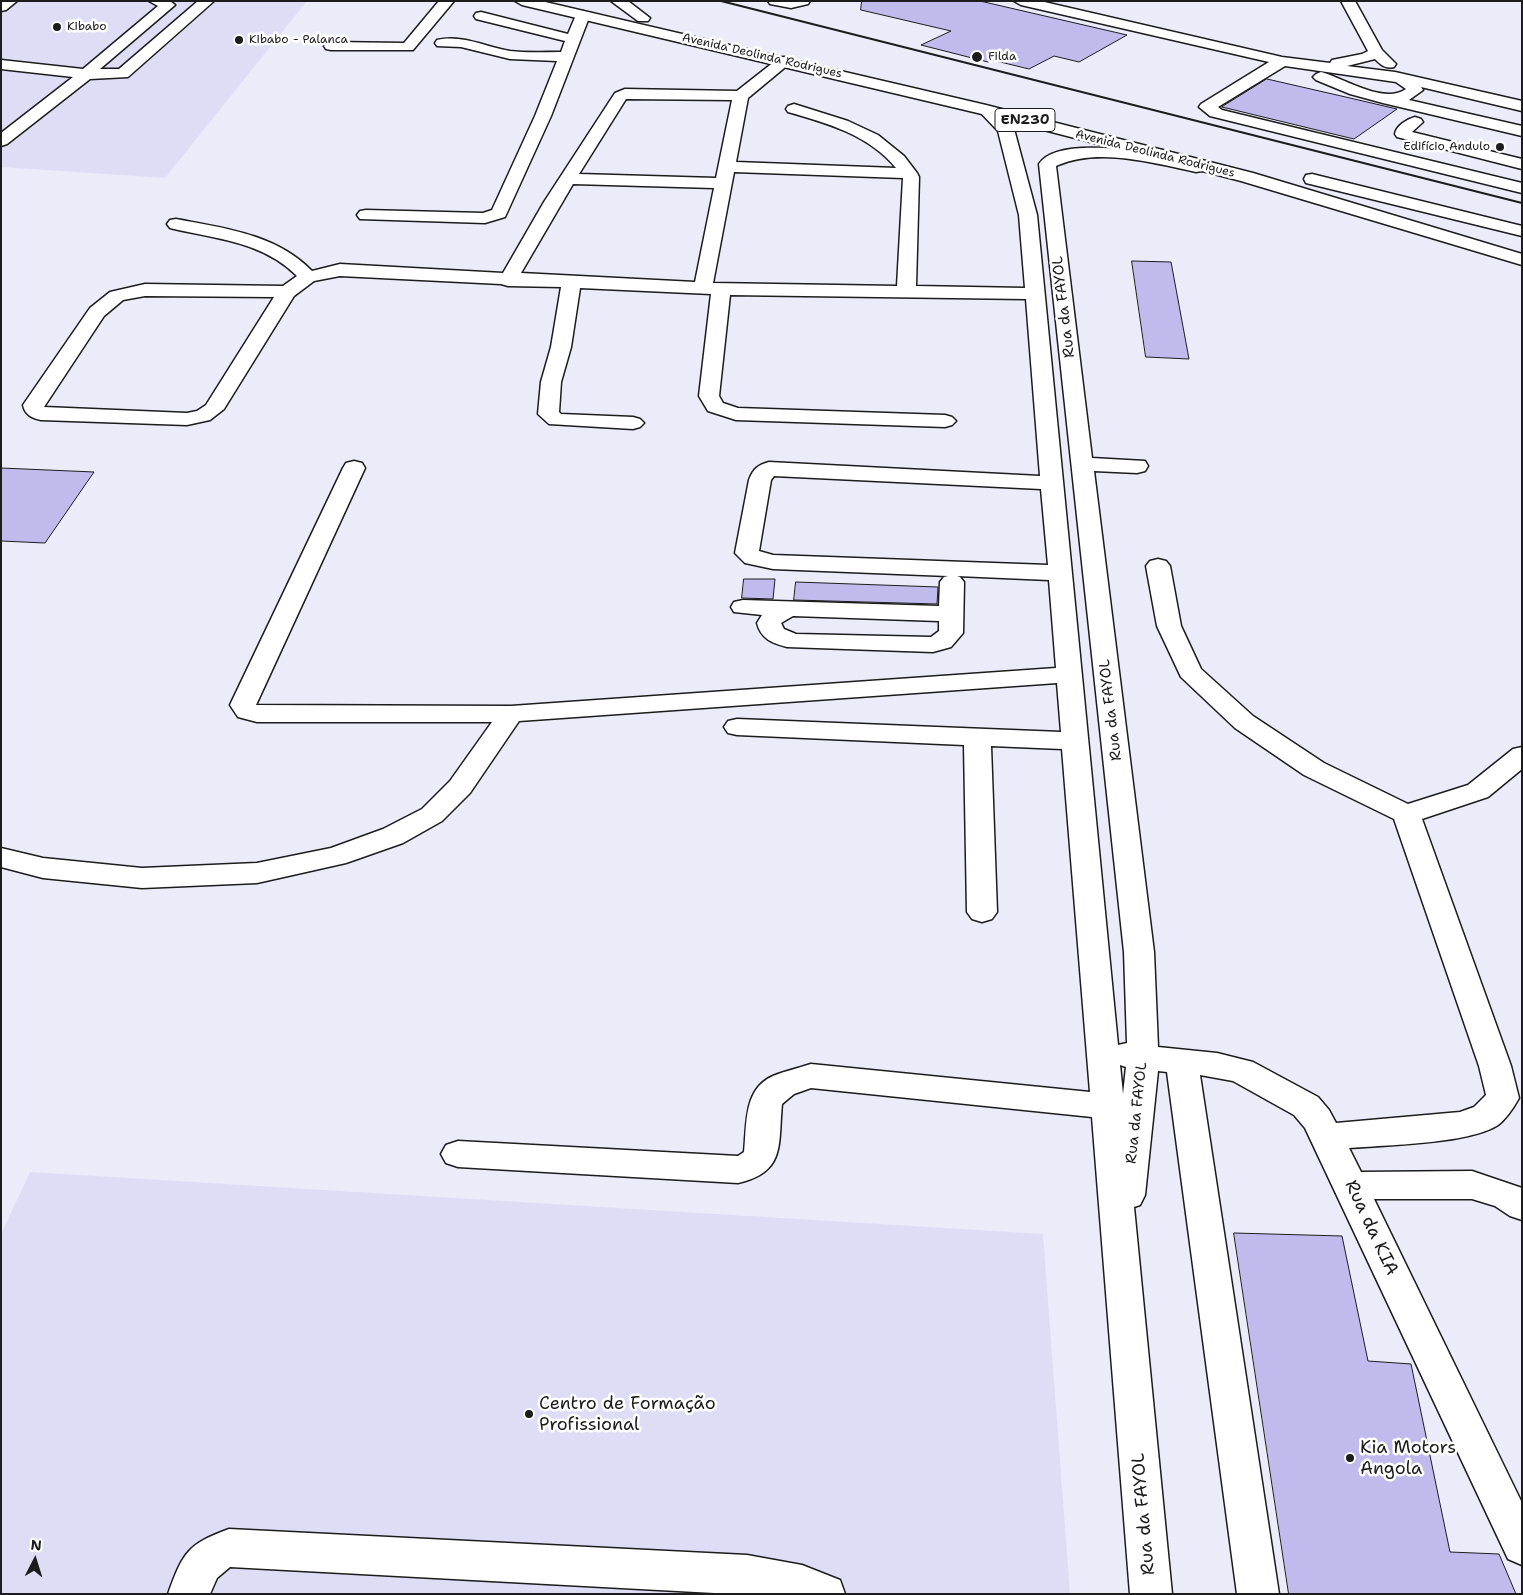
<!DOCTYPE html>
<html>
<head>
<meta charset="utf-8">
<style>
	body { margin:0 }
	#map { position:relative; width:1523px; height:1595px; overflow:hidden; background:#ecebfa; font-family:"Shantell Sans",sans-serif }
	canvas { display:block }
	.frame { position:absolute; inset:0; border:2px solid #1c1c1c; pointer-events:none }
	.north { position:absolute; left:10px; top:1535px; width:50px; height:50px; -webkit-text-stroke:4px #fff; paint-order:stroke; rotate:5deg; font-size:14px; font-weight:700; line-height:20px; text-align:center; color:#1c1c1c }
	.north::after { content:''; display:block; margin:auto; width:18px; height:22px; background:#1c1c1c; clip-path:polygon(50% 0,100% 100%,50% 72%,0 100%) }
</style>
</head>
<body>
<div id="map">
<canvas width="1523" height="1595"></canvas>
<div class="frame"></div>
<div class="north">N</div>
</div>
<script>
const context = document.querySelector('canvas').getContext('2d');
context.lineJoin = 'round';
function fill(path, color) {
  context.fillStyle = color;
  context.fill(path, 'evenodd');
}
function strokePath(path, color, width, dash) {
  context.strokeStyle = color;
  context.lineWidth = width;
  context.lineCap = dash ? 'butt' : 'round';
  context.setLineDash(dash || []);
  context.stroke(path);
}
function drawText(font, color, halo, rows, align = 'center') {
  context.font = font + ' "Shantell Sans",sans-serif';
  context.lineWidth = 5;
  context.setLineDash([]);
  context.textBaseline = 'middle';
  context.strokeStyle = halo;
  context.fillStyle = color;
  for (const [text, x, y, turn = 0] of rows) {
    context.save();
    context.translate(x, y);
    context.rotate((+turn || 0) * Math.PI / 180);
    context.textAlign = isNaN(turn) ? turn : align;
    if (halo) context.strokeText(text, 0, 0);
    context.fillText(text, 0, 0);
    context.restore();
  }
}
const built = new Path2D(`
	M1,1h306l-142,177 -164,-11z
	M30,1172l1013,62 27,360h-1069v-360z`);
const building = new Path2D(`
	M862,1h118l147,34 -48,27 -25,-6 -25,13 -37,-9 -4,2 -67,-17 30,-14 -90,-21z
	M1267,79l83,19 47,11 -43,30 -132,-32z
	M1132,261l39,1 18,97 -43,-2z
	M1,468l93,4 -49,71 -44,-2z
	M744,579h31l-2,20 -31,-1z
	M796,582l142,5 -1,17 -143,-4z
	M1234,1233l108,3 26,125 43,3 39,188 49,2 17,40h-227z`);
const minor = new Path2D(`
	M1,1h16l-11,9 -5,1z
	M149,1h21l5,4 -75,64h19l79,-68h16l-86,76 -38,2 -83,65 -6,2v-13l72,-56 -72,-8v-9l82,9 75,-63z
	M439,1h15l-41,49h-82l-5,-1 -2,-3 2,-3 5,-1 73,1z
	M768,1h42l-2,3 -17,4 -21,-4z
	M1014,1h26l242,56 48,6 2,-3 30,-6 6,-3 -27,-50h14l27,49 14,14 -2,3c-9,2 -13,-2 -19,-8l-28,7 48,6 127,29v10l-101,-24 2,3 -14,10 113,26v10l-139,-33 -33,-9 -34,-14 -3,-3 3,-3 5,-2c23,6 63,33 85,17l-10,-7 -111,-16 -67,41 4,3 300,73v10l-312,-77 -11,-9 2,-3 68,-42 -248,-57z
	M583,11l7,4 -39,101 -46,101 -20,6 -125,-4 -3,-4 3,-4 6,-1 117,3 9,-3 43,-94 22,-55 -47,-2 -49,-12 -24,-1 -2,-3 2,-3c25,-6 49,7 73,11 16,2 34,1 51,1l4,-11 -89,-22 -2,-3 2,-3 5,-1 87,22 8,-19z
	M784,57l5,1 2,3 -2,3 -41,34 -12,64 160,6c-27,-33 -69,-45 -108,-56l-2,-3 2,-3 6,-2 54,17 30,14 26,21 13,17 2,4 -3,109 109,2 -6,-73 -21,-84 -20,-21 2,-3h12l22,22 23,86 81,830 9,-2 -3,-91 -85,-788c21,-32 131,-8 163,-1l2,4 -2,4 -6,1c-44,-9 -97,-25 -140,-6l36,292 53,3 3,5 -3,5 -8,2 -43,-2 60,481 4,95 59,6 36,9 65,35 11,13 7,13 124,-11 14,-5 12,-12 -7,-29 -85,-247 -90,-44 -69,-47 -54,-51 -24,-51 -11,-60 4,-5 8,-2 8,2 4,5 11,60 20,43 52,47 71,47 84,41 60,-19 45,-36 9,-2v22l-34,28 -66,22 89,247 8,32c-5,9 -13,21 -21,27 -29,19 -113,20 -149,23l12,24 111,-1 50,17v32l-12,-4 -15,-10 -23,-7h-98l148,304v62l-14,-6 -203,-431 -11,-13 -61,-34 -33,-6 79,519h-42l-70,-522 -9,-1 -13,124 -5,10 -6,2 38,387h-42l-38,-477 -281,-29 -17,6 -12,10c-4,41 4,68 -44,79l-280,-16 -12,-4 -5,-9 5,-9 12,-4 280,15 6,-4c3,-27 -1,-63 29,-76 12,-5 26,-8 38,-12l279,28 -28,-343 -71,-3 6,166 -5,7 -10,3 -10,-3 -5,-7 -3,-167 -227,-10 -9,-2 -4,-6 4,-6 9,-2 324,13 -4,-49 -538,38 -49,72 -28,28 -39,22 -57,20 -89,20 -115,5 -99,-10 -42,-11v-19l42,10 99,10 115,-5 74,-15 52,-19 39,-20 28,-28 42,-59h-235l-19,-5 -8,-12 113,-237 3,-5 8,-2 8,2 3,5 -109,237 255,1 545,-38 -7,-88 -92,-4 3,1 4,5 -1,51 -12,14 -18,5 -146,-5c-15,-4 -26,-8 -30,-24l5,-8 -28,-3 -3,-5 3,-5 9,-2 196,6 1,-24 4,-5 4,-1 -175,-7 -28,-6 -10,-10 14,-73c4,-11 9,-15 20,-18l271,14 -14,-177 -296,-4 -11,101 4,7 15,5 207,7 7,2 4,4 -4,4 -7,2 -209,-7 -28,-9 -9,-15 12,-102 -131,-6 -9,59 -10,35 -2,30 2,2 72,3 7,2 4,4 -4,4 -7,2 -84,-5 -11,-10 3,-32 10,-35 10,-60 -53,-1 -7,-2 -161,-8 -26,5 -20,15 -70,113 -14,11 -23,5 -146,-5c-9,-2 -16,-5 -18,-15l67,-97 20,-16 35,-8 138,2 14,-10c-35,-35 -82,-37 -127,-48l-3,-4 3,-4 6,-1c48,9 100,15 136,52l28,-7 163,9 41,-71 71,-109 10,-4 112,2 42,-33zM626,99l106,1 -16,78 -137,-4zM734,172l169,6 -6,108 -184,-3zM573,184l141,4 -19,94 -174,-9zM145,296l129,1 -68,108 -9,6 -10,2 -143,-6 60,-91 19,-16zM774,476l267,13 7,76 -275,-10 -14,-4 12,-71zM793,616l146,5v10l-8,6 -135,-3 -12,-5 -3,-6zM1120,1065l6,2 -3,27z
	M1415,117l6,2 2,3 -11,10 110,27v10l-125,-32 -2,-3c1,-8 12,-15 20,-17z
	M229,1529l518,26 55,10 38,15 5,14h-112l-503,-27 -13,11 -7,16h-42c15,-42 20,-50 61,-65z`);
const major = new Path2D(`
	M611,1h17l22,17 -2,3h-10z`);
const highway = new Path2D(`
	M515,1h26l445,104 267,68 269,81v11l-281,-84 -259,-67 -460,-109z
	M1312,174l210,52v10l-216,-53 -2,-4 2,-4z`);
const rail = new Path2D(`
	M721,1l801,202`);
const markers = [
	[57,27,5,"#1c1c1c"],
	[239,40,5,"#1c1c1c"],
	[977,57,6,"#1c1c1c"],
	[1500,147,5,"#1c1c1c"],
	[529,1414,5,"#1c1c1c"],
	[1350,1458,5,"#1c1c1c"]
];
const farPoinames = [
	["Kibabo",67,27],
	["Kibabo - Palanca",249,40],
	["Filda",988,57],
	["Edifício Andulo",1490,147,"right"]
];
const farStreetnames = [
	["Avenida Deolinda Rodrigues",762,56,13],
	["Avenida Deolinda Rodrigues",1155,154,14]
];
const shields = [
	[1025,120,60]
];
const shieldNames = [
	["EN230",1025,120]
];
const streetNames = [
	["Rua da FAYOL",1064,307,-97],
	["Rua da FAYOL",1111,710,-97],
	["Rua da FAYOL",1137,1113,-84]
];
const nearStreetnames = [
	["Rua da KIA",1371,1228,65],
	["Rua da FAYOL",1144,1514,-95]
];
const nearPoinames = [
	["Centro de Formação",539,1404],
	["Profissional",539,1425],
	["Kia Motors",1360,1448],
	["Angola",1360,1469]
];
fill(built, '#dfddf6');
fill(building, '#c1bbed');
strokePath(building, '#1c1c1c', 1);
strokePath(minor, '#1c1c1c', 3);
strokePath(major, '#1c1c1c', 3);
strokePath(highway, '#1c1c1c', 3);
fill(minor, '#fff');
fill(major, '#fff');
fill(highway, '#fff');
strokePath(rail, '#1c1c1c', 2);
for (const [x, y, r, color] of markers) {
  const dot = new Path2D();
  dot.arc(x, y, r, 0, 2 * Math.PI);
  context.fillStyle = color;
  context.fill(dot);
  strokePath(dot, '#fff', 2);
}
drawText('12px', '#1c1c1c', '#fff', farPoinames, 'left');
drawText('12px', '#1c1c1c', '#fff', farStreetnames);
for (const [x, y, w] of shields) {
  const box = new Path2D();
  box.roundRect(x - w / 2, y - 11.5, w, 23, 4);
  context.fillStyle = '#fff';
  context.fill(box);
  strokePath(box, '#1c1c1c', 1);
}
drawText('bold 14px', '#1c1c1c', null, shieldNames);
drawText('15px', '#1c1c1c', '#fff', streetNames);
drawText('18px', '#1c1c1c', '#fff', nearStreetnames);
drawText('18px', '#1c1c1c', '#fff', nearPoinames, 'left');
</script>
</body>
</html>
